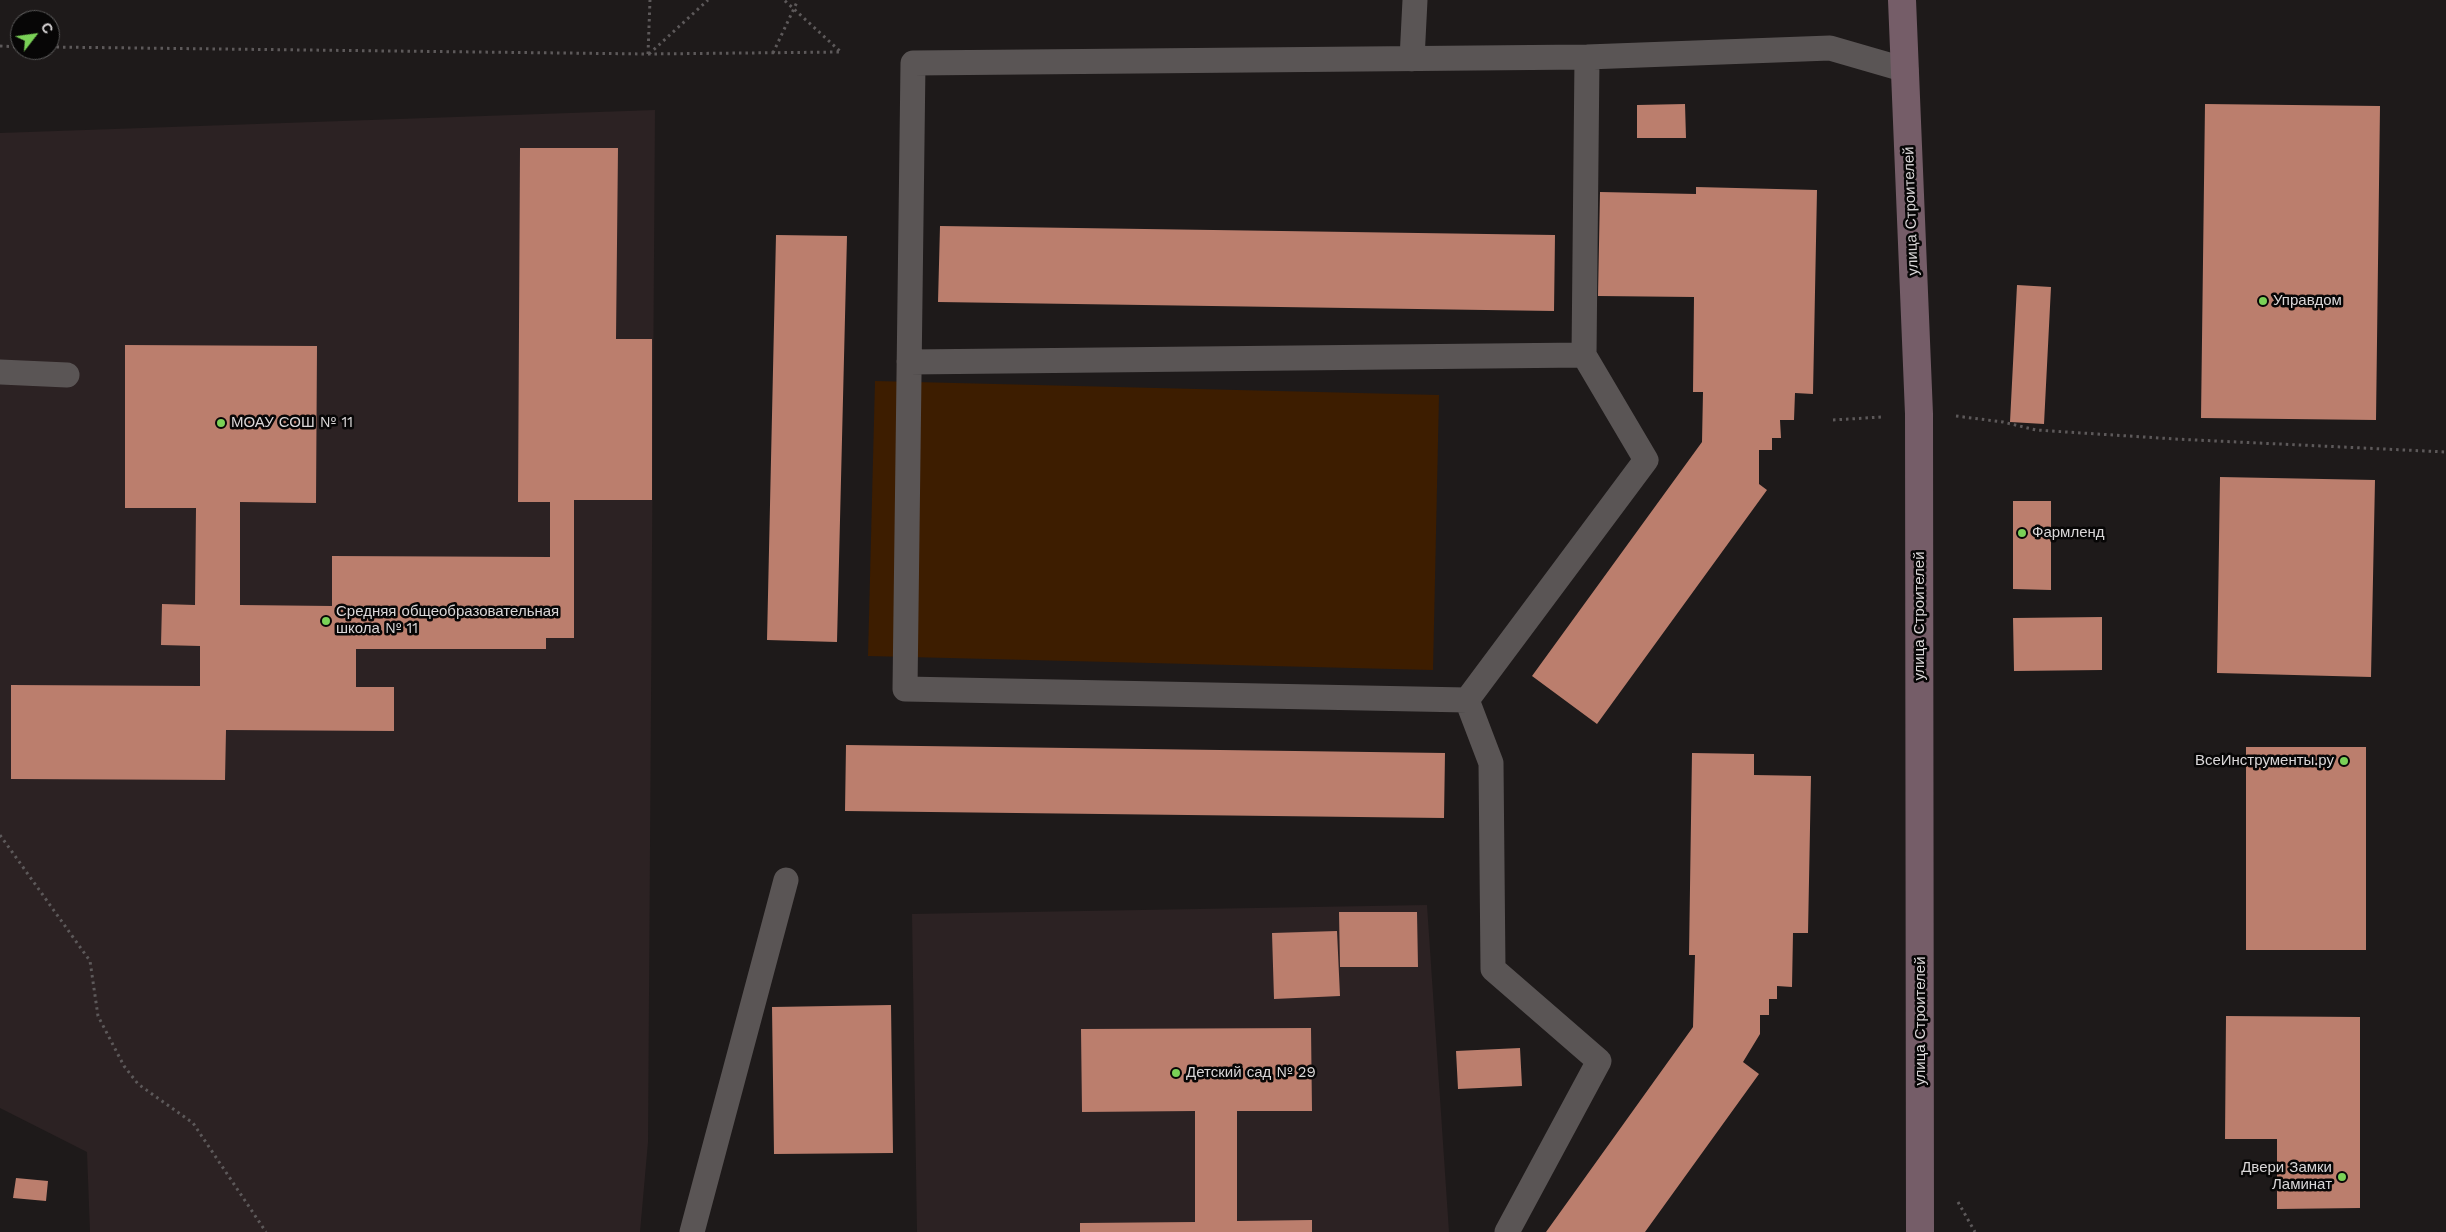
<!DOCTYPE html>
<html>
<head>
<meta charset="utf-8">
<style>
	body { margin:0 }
	#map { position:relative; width:2446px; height:1232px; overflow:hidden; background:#1e1a1a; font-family:"Work Sans",sans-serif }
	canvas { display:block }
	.north { position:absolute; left:10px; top:10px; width:50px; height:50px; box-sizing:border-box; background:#070606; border:1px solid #5b5a5a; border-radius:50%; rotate:60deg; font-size:14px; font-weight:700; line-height:20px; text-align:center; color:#dad7d8 }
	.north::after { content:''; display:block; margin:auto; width:18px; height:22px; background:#7ad157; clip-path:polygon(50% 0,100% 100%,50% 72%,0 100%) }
</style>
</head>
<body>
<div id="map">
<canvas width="2446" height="1232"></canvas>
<div class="north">С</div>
</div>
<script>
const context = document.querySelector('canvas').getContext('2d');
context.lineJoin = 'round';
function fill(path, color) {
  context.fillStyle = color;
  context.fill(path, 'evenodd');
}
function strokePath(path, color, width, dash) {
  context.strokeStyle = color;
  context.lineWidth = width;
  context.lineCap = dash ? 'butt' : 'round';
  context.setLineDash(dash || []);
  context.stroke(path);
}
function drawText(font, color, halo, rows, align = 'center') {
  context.font = font + ' "Work Sans",sans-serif';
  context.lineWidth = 5;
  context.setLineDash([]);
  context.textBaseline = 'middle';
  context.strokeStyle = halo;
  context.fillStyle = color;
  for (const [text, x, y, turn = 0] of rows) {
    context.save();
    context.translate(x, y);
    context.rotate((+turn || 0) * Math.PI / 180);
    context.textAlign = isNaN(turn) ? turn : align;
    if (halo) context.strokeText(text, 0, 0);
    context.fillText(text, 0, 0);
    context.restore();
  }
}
const built = new Path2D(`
	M655,110l-7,1032 -8,90h-550l-3,-80 -87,-44v-975z
	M1427,905l22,327h-532l-5,-318z`);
const green = new Path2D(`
	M875,381l564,14 -6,275 -565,-14z`);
const building = new Path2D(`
	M1685,104l1,34h-49v-33z
	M2205,104l175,2 -4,314 -175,-2z
	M520,148h98l-2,191h36v161h-78v138h-28v11h-190v38h38v44l-168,-1 -1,50 -214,-1v-94l189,1v-40l-39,-1 1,-41 33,1 1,-97h-71v-163l192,1 -1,157 -76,-1v103l92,1v-50l218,1v-55h-32z
	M1696,187l121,3 -4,204 -18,-1 -1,27h-14l1,18h-9v12h-13v34l8,6 -170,234 -65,-48 170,-234 1,-50h-10l1,-95 -96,-1 2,-104 96,2z
	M940,226l615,9 -1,76 -616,-9z
	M776,235l71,1 -10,406 -70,-2z
	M2017,285l34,2 -7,137 -34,-2z
	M2220,477l155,3 -4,197 -154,-4z
	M2013,501h38v89l-38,-1z
	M2102,617v53l-88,1 -1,-53z
	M846,745l599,8 -1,65 -599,-7z
	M2246,747h120v203h-120z
	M1692,753l62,1v21l57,1 -3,157h-15l-1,54 -15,-1v13h-8v16h-9v19l-17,28 16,12 -114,158h-99l147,-205 2,-72h-6z
	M1339,912h78l1,55h-78z
	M1337,931l3,65 -66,3 -2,-66z
	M891,1005l2,148 -119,1 -2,-147z
	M2226,1016l134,1v191l-83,1v-70h-52z
	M1311,1028l1,83h-75v110l75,-1v12h-232v-9l115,-1v-111l-113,1 -1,-83z
	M1520,1048l2,38 -64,3 -2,-38z
	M16,1178l32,3 -2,20 -33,-3z`);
const path = new Path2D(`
	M0,46l20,1
	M50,47l598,7 193,-2 -57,-52
	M773,53l25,-53
	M648,54l2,-54
	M649,54l59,-54
	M1956,416l47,6 33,8 139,9 271,13
	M1833,420l49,-3
	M0,835l90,126 8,55 26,50 14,18 55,39 73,109
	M1958,1202l17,30`);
const lane = new Path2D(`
	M1412,59l3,-59
	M909,362l675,-7
	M0,372l67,3
	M1467,700l-562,-11 8,-626 674,-6 243,-9 76,22
	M1467,700l179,-240 -62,-105 3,-298
	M1467,700l24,63 2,206 106,92 -92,171
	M692,1232l94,-352`);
const secondary = new Path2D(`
	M1902,0l17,414 1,818`);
const markers = [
	[2263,301,5,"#7ad157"],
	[221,423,5,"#7ad157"],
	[2022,533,5,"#7ad157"],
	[326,621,5,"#7ad157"],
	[2344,761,5,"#7ad157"],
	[1176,1073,5,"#7ad157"],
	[2342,1177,5,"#7ad157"]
];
const streetNames = [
	["улица Строителей",1911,211,-92],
	["улица Строителей",1920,616,-90],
	["улица Строителей",1921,1021,-90]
];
const poiNames = [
	["Управдом",2273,301],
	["МОАУ СОШ № 11",231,423],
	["Фармленд",2032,533],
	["Средняя общеобразовательная",336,612],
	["школа № 11",336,629],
	["ВсеИнструменты.ру",2334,761,"right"],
	["Детский сад № 29",1186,1073],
	["Двери Замки",2332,1168,"right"],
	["Ламинат",2332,1185,"right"]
];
fill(built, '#2c2223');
fill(green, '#3d1d00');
fill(building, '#bb7e6d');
strokePath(path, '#5d595a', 3, [2.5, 4]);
strokePath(lane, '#5a5555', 25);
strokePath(secondary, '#755d68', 28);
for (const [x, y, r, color] of markers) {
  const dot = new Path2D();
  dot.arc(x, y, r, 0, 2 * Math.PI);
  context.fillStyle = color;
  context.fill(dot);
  strokePath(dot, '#070606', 2);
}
drawText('15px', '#dad7d8', '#070606', streetNames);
drawText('15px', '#dad7d8', '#070606', poiNames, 'left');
</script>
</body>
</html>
